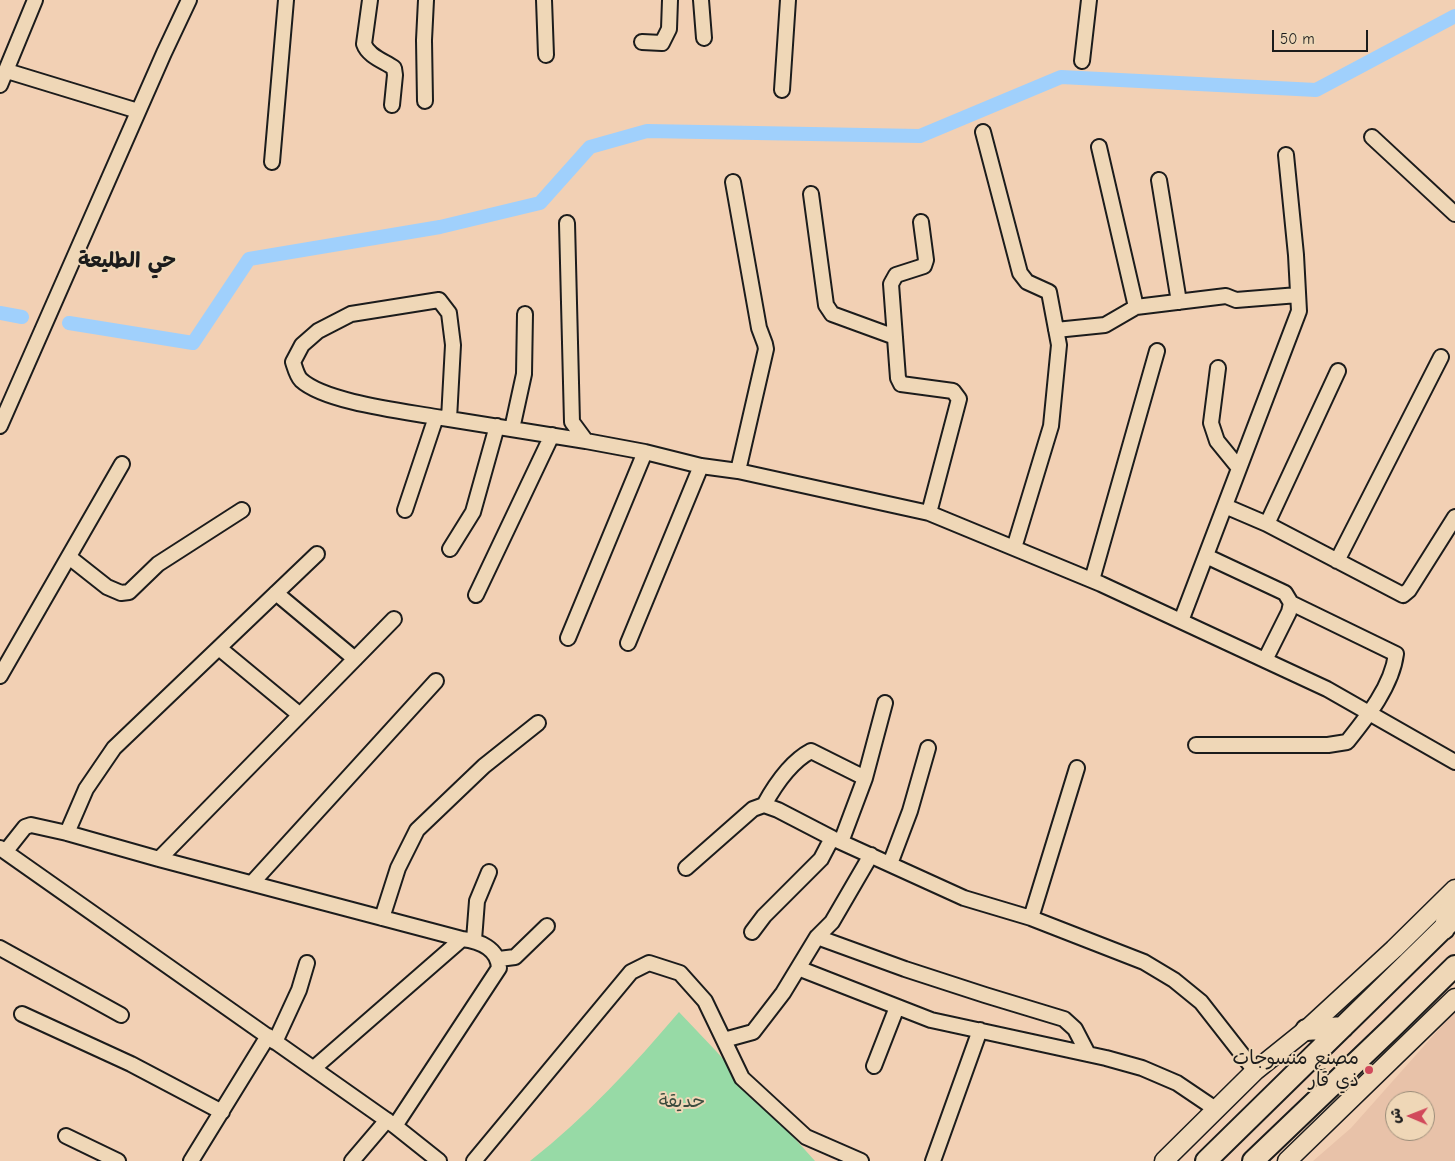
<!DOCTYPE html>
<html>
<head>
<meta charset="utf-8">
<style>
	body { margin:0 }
	#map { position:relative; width:1455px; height:1161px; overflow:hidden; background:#f2d0b4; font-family:"Comic Neue","Playpen Sans Arabic",sans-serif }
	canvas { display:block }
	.north { position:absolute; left:1385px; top:1091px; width:50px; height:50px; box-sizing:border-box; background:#efd7b7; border:1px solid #9b8c79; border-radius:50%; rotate:271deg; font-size:14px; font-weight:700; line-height:20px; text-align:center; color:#1c1c1c }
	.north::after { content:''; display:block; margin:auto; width:18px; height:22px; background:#d1495b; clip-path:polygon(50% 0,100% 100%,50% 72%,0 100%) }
	.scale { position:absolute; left:1272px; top:30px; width:96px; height:22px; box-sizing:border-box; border:2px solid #1c1c1c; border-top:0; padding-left:6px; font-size:15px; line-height:18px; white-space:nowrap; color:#1c1c1c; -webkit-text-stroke:4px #efd7b7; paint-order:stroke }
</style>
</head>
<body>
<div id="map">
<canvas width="1455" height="1161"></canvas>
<div class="north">ش</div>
<div class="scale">50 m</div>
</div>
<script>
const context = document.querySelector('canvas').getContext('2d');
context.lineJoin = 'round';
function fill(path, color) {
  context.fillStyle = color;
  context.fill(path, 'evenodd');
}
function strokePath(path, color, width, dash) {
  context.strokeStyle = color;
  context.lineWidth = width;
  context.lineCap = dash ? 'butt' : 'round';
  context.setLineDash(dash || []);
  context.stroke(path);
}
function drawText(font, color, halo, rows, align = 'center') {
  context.font = font + ' "Comic Neue","Playpen Sans Arabic",sans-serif';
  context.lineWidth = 4;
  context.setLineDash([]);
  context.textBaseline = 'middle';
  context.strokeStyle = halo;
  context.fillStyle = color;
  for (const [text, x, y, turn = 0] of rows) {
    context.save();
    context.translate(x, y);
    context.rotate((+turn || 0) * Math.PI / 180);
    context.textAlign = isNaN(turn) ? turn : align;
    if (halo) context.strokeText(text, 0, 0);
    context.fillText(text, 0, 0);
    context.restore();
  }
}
const built = new Path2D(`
	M1455,1011v150h-142l38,-33zM1395,1101h30v30h-30z`);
const green = new Path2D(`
	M679,1012l37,39 99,110h-285c56,-44 103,-95 149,-149z`);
const canal = new Path2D(`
	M0,313l22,4
	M69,323l124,20 56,-84 191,-32 100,-24 50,-56 57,-16 273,5 141,-59 255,13 139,-74`);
const minor = new Path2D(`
	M370,0l-6,44c4,12 20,17 30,24l1,7 -3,30
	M544,0l2,55
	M701,0l3,38
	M642,42l20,1 7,-14 1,-29
	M1082,61l7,-61
	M7,71l131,40
	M0,85l35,-85
	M782,90l6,-90
	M425,101l-1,-61 2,-40
	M983,132l37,141 7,9 22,10 10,53 -8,81 -37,122
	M1372,137l83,77
	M1099,147l37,160
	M272,162l14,-162
	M1159,180l20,122
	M733,182l26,146 6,16 1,5 -28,122
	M811,194l15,111 6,9 63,23
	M921,222l5,38 -2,6 -28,9 -5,9 7,94 3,6 52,7 6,8 -30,114
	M567,223l5,199 14,19
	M1056,330l49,-5 31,-18 90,-11 10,4 62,-5
	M1218,368l-7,55 6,18 22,27
	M449,419l4,-74 -4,-32 -10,-13 -88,14 -33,17 -16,14 -9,17c2,6 4,14 8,18 24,22 101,31 135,37l13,2 137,22 59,11 56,14 37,5 191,42 172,71 226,105 128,73
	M0,426l164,-373 25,-53
	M512,429l12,-55 1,-60
	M1225,506l42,18 71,-153
	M405,510l31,-93
	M1267,524l136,71 6,-5 46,-73
	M450,549l23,-37 24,-86
	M1206,556l79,37 6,10 -2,9 -24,48
	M69,557l38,30 14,6 8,-1 29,-28 84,-54
	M1337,561l104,-204
	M1092,580l65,-229
	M276,593l79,66
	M476,595l76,-160
	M1181,621l118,-310 -3,-56 -10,-100
	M568,638l77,-186
	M628,643l73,-177
	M219,648l81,67
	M0,676l122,-212
	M1196,745h132l19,-3c20,-25 45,-56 49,-88l-105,-51
	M764,805c11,-20 26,-43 47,-54l54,27
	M67,833l19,-44 28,-41 203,-194
	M841,842l24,-64 20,-75
	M0,848l395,278 44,35
	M6,851l19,-24 6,-2 36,8 92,26 303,80c17,2 36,9 37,29l-104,158
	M159,859l235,-240
	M890,864l20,-53 18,-63
	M686,868l67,-59 11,-4 14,5 54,28 132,60 67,20 113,44 30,18 27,22 54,69
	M252,883l184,-202
	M382,918l16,-50 19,-38 67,-64 54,-43
	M1031,918l46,-150
	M752,932l12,-16 57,-57 11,-21
	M817,937l88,32 80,26 79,24 11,10 13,25
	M474,940l3,-39 12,-29
	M0,948l121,67
	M499,959l16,-2 32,-31
	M798,968l133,52 175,38 36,10 35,15 40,27
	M22,1014l109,50 91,48
	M724,1040l29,-8 30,-39 34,-56 15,-15 39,-67
	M275,1042l24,-52 8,-27
	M874,1066l23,-59
	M314,1068l148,-129
	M66,1136l52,25
	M191,1161l77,-125
	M352,1161l35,-41
	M474,1161l157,-189 18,-9 31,10 25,28 37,77 64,59 55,24
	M933,1161l47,-131`);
const major = new Path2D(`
	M1164,1161l91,-90 51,-41 88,-81 61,-60
	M1287,1161l168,-163`);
const highway = new Path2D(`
	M1444,929l11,-36
	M1306,1030l37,-3
	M1206,1161l249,-244
	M1253,1161l139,-133 63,-62`);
const markers = [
	[1369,1070,5,"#d1495b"]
];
const poiNames = [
	["مصنع منسوجات",1359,1059],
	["ذي قار",1359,1081]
];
const parkNames = [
	["حديقة",682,1102]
];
const quarterNames = [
	["حي الطليعة",127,261]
];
fill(built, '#e8c2a9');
fill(green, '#97daa6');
strokePath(canal, '#a0d0fc', 14);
strokePath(minor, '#1c1c1c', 18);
strokePath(major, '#1c1c1c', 21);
strokePath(highway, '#1c1c1c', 24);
strokePath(minor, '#efd7b7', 14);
strokePath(major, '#efd7b7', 18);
strokePath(highway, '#efd7b7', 20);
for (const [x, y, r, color] of markers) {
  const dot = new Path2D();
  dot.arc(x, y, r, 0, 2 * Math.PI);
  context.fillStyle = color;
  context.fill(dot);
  strokePath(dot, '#efd7b7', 2);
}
drawText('19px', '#1c1c1c', '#efd7b7', poiNames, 'right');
drawText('19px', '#3b4c3e', '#efd7b7', parkNames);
drawText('bold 21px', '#1c1c1c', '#efd7b7', quarterNames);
</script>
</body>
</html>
